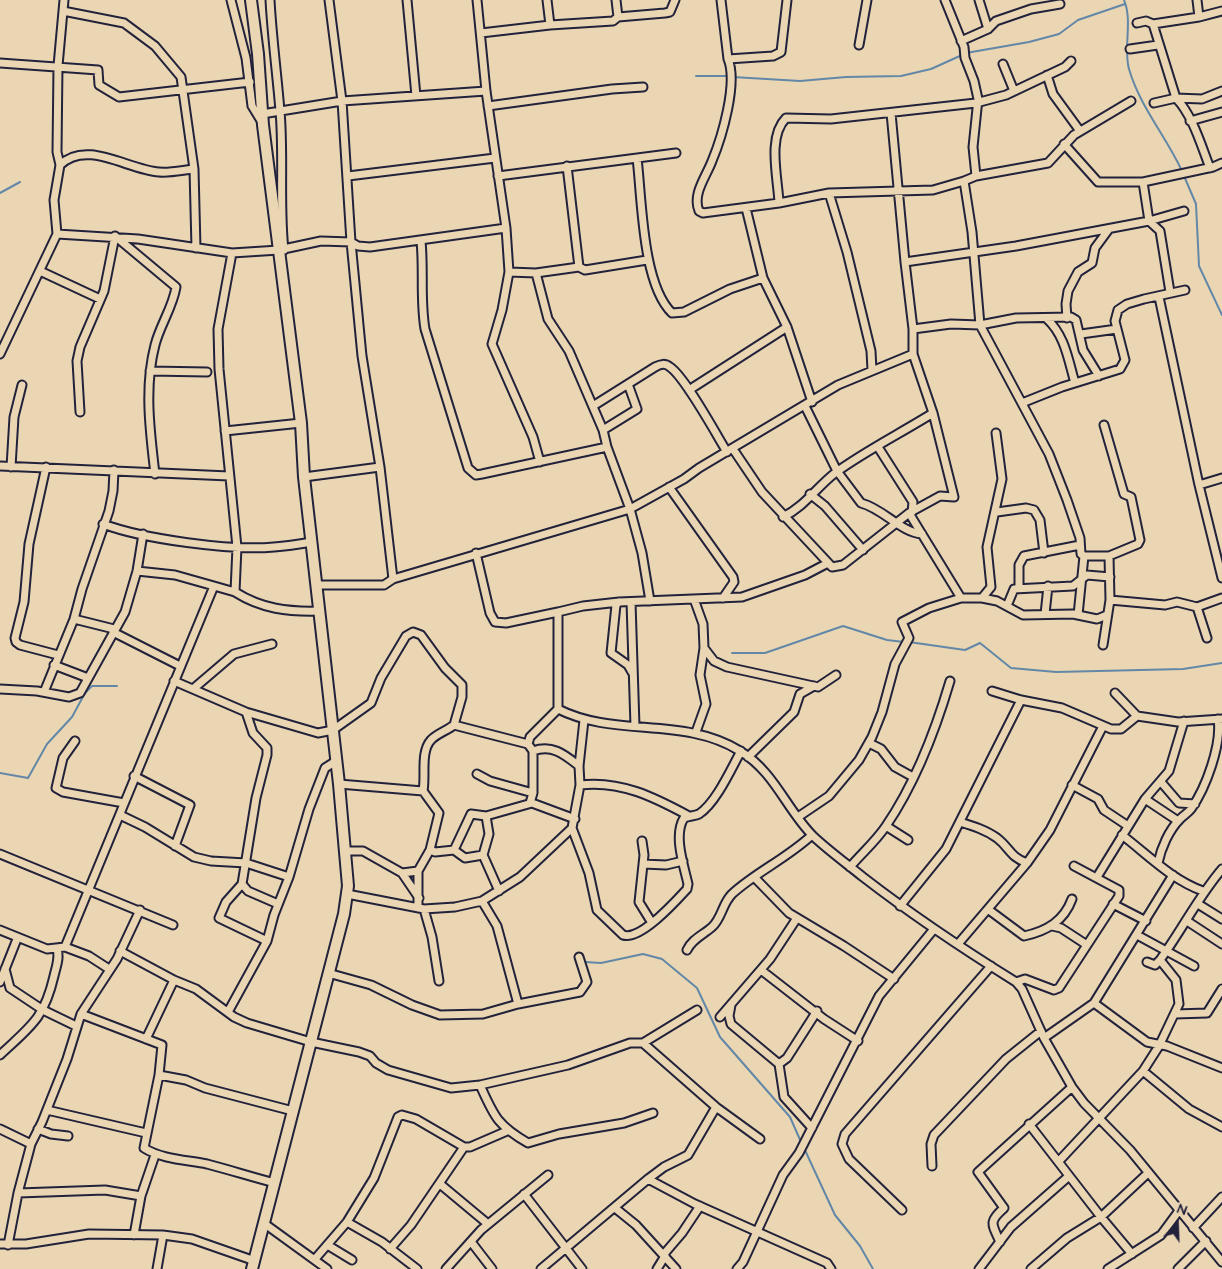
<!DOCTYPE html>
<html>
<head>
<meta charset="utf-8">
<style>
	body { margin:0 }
	#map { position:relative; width:1222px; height:1269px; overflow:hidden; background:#ebd6b4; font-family:"Architects Daughter",sans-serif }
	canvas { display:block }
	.north { position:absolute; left:1152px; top:1199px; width:50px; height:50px; -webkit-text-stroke:4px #ebd6b4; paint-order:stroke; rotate:20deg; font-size:14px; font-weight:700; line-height:20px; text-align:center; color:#22223b }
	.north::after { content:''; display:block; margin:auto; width:18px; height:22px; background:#22223b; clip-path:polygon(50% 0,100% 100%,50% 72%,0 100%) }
</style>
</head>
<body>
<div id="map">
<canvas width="1222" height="1269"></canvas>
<div class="north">N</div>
</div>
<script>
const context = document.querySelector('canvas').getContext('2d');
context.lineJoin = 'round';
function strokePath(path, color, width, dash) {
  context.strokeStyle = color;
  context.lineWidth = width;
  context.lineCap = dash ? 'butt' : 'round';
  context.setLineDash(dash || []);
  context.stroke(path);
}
const stream = new Path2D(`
	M1124,0c9,21 -1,48 5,69 11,38 37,67 53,102
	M966,53l63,-11 30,-8 19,-14 47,-16
	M696,76h32
	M733,77l67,4 46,-4 55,-1 30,-7 31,-14
	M1184,176l12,28 3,62 23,49
	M0,193l20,-11
	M909,642l56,8 15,-7 31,25 45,4 127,-3 39,-6
	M732,653h33l78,-27 44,14 17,2
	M0,773l28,5 19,-34 25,-27 13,-24 7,-7h25
	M585,962l16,1 42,-9 19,5 35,29 23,49 70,80 11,25
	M804,1148l31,67 25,31 13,23`);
const street = new Path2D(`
	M231,0l15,58 6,48 11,18
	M270,0c2,37 7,74 10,111 4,46 -1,93 4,139
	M329,0l13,101 9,141 11,114 18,111 13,112
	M407,0l9,96
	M477,0l9,91 20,137 3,44 -7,38 -10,34 41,93 7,25
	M547,0l3,25
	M616,0l2,17
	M721,0l7,59c10,24 -6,78 -16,102 -6,16 -20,33 -13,50l4,2 76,-10 50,-10 104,-3 31,-9
	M945,0l19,47 1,11 9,23 4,18 -5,48 3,29
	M979,0l9,29
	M63,11l61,12 31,23 26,31 13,92 2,79
	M1199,17l23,-6
	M1137,23l9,-2 7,3 46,-7 -2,-17
	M1153,24l23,74c17,18 25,47 34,70
	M481,33l69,-8 63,-4 5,-4 47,-4 5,-1 5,-12
	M961,41l27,-12 8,-8 35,-12 29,-5
	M859,45l8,-45
	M1130,49l28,-4
	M728,59l45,-3 8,-4 6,-52
	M0,63l98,7 1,15 20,12 131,-15
	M1003,64l11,27
	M1047,75l6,19 27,37
	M1154,103l22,-5 26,1 20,-8
	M488,106l124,-17 31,-2
	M891,113l14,149
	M262,114l80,-13 144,-10
	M1190,121l32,-9
	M1064,144l34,38h45
	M637,158c5,41 5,126 35,155l12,-1 46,-23 33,-11
	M60,165c27,-26 68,5 99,7 12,1 24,-2 35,-3
	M567,166l12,101
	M348,176l147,-18
	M498,176l178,-23
	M829,193l18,59 24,99 1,19
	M779,203c-1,-25 -12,-66 7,-85l45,1 145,-16 30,-8 59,-28 6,-6
	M746,208l17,70 24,49 25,75
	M1149,221l11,10 10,61
	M1149,221l35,-10
	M57,234l81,5 94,14
	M421,241c3,30 -1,58 4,88l43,139 8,7 6,-1 125,-27
	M40,271l60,28
	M509,272l27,1 43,-6 6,3 62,-10
	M536,273l12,46 21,32 34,79 4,17 23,62 12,44 8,48
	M1159,297l40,188 23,93
	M1046,318c19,17 22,41 29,65
	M1067,318l-1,-14 2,-13 10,-19 14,-9 3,-15 14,-19
	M913,329l38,-5 29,1 36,-7 55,-1 5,3 7,30 16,26
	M1081,334l36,-5
	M0,354l57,-120 -3,-34 6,-35 -3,-13 1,-86 6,-66
	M150,371l57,1
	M689,390l98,-63
	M1022,403l40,-16 58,-18 5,-9 -10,-39 3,-11 9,-6 17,-5 41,-9
	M593,406l62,-39c6,-3 10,-4 15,0 15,10 46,67 57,85
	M805,406l32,65 24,32c23,6 39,29 61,31
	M80,412l-3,-51 3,-14 24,-56 11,-55 61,51c-3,20 -16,38 -21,58 -11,42 -5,86 0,129
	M603,430l34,-21 -9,-25
	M225,431l76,-8
	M878,447l35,55 -1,10
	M733,449l29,43 70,75 11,-2 66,-52 31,-17 14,1 -21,-84 -20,-59
	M0,466l229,10
	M11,467l3,-50 8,-32
	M46,467l-17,77 -5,58 -9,36 1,4 4,3 38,10
	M304,477l76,-10
	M1199,485l23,-7
	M669,487l64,90 1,5 -11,16
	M810,494l15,12 38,44
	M997,512l29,-4 8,2 6,10 4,33
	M909,513l52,85
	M783,517c21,-10 34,-30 52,-44 30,-22 66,-40 98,-60
	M103,524c40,15 128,27 171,23 13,-1 26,-3 38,-5
	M476,553l14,60 5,9 11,1 52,-11v97c57,29 126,7 182,42 35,21 46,58 73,85 16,15 34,28 50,41 49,38 100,72 153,105l6,7 22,49 28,49 12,16 46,47 92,112
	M1084,556h25l29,-12 2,-4 -9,-43 -7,-3 -20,-69
	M137,571l38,4 39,11
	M316,585h68l9,-6 237,-70 54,-30 15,-11 139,-83 75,-31v-25l-8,-67 111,-16 133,-25 -6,-39 70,-15 9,-4
	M1019,587v-22l5,-9 56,-11
	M235,592c27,17 53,20 85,19
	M982,598l9,-11 -4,-40 15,-68 -6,-46
	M694,599l9,25 1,24 -4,27 6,29 -10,28
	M1110,600l55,5 12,-3 20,5 25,-9
	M619,602l-3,3 -5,48 17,12 4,7
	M631,602l4,124
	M1007,606l7,-17 59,-3 14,-11 23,2
	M1197,607l10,31
	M558,612l25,-6 36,-4 123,-5 63,-22 23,-12
	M1045,614l3,-28
	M1078,615l6,-59 -3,-2 -1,-16 -13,-38 -18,-46 -69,-129 -8,-93 -8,-51 12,-5 72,-13 26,-28 57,-34
	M74,619l40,10
	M113,632l67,34
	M1103,645l7,-45 -1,-44
	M704,648l10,13 13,6 91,20 18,-12
	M54,665l34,13
	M174,681l72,31 72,21 15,-3 38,-27 10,-25 25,-42 7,-4 8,3 24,33 17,17v12l-8,28c-6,5 -18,9 -23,15 -11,12 -5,36 -8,51
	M0,689l37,2 32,6 11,-4 45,-81 12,-41 6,-37
	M193,689l41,-35 38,-10
	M992,691l29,9 41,8 49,21h10l16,-13 41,6 44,-3
	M44,692l30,-73 8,-30 27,-78 4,-20 1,-21
	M1115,693l22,23
	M246,712l7,21 14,15v7l-11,43 -14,86 -16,18 -7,16 48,23
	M454,725l74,19 5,7v42l-3,10
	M75,741l-12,17 -7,30 7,4 61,11
	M869,743l12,6 14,18 18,10
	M528,744l2,-7 28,-28
	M533,751c20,-7 32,4 46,15
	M748,757l46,-45 6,-18 14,-8
	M477,774l13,7 43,12
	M134,776l56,29 -15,41
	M1161,782l18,21 16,1
	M339,784l84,7 16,22 -9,37 -12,21v37
	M580,785c40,-5 74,12 109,31
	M1072,785l26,14 6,11 24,16
	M1145,799l33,22
	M120,815l25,12 49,30 17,4 35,2 43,14
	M486,816l3,18 -6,21 16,36
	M798,817l31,-21 30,-36 13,-23 10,-25 13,-48 14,-26 -7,-16 27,-14 32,-10h21l15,3 26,14 50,-1 24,5 10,-4
	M960,822c13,4 26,8 37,16 13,10 13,19 30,25
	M886,826l22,14
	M572,828l17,45 8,37 26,25c17,6 53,-34 64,-46l1,-5c-4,-18 -15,-49 -4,-66 4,-2 11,-2 15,-4 17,-11 32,-45 42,-63
	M1122,835c26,20 50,45 81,56
	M642,841l2,14 -5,47 13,21
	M430,850l5,2 19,-2 11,8 18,-3
	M454,850l17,-36 15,2 46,-13 43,16
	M346,851h17l39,22 16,-2
	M0,854l173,71
	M1158,863c3,-15 11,-33 22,-44 4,-4 8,-6 11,-10 15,-21 31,-65 27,-90
	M643,864l23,1 17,-4
	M850,867c12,-14 26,-26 36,-41 30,-44 49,-94 64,-145
	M402,873l17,25
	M1097,877l48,-78 24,-28 15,-50
	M755,878l34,35 55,33 50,33
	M242,884l6,7 30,13
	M347,894l77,15 31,-2 27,-6 38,-24 52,-49 8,-43 -1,-19 5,-46
	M482,901l15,25 21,78
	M1113,904l33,17
	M1198,904l24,15
	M900,906l46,-57 75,-149
	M424,909l8,28 7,44
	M989,910l35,26c23,-5 40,-15 48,-37
	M1187,921l35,23
	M1052,926l9,2 26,17
	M0,930l47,19 18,-2 149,-361 21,6 2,-45 -18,-178 -1,-40 14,-76 47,-3 42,-9 30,1 7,4 12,1 136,-19
	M1137,935l57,31
	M958,944l69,-81 23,-33 53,-104
	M65,947l24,9 20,13
	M687,950c5,-11 16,-15 25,-23 10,-9 10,-23 20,-33 24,-22 54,-35 80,-59
	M120,951l54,29 22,9 38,28 13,6 64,19 48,10 11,4 6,7 12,7 63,18 29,-3 88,-20 62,-22h13l54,-33
	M1147,962l8,3 5,-5c22,-30 38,-63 62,-91
	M5,969l5,19 33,22 33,16
	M761,970l63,49 34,22
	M328,973l43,12 41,20 28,10 43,-1 35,-10 62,-12 7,-10 -8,-25
	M0,982l17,-43
	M1016,982l9,-3 29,11 5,-2 60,-92v-6l-45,-24
	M1094,1003l53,39 20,4 55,22
	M731,1005l-2,11 2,8 48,40 5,33 28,31
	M228,1012l39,-71 7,-26 15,-38 20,-68 16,-41 11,-7
	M81,1014l81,31 -3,30 -15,73c17,11 43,12 63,16 23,6 45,13 68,19
	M1175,1014l32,-1 15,-24
	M720,1017l50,-58 27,-41
	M1044,1038l50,-35 79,-128
	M146,1039l28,-59
	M643,1043l73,64 44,32
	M0,1055c31,-29 44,-36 54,-79 2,-9 6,-18 3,-27
	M779,1064l8,-6 30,-47
	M1143,1071l46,38 33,18
	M159,1075l27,5 19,8 88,23
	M480,1085c14,31 17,40 48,58l31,-9 65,-11 29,-10
	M47,1110l99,23
	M1029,1124l72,93 31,37
	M0,1129l31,15
	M38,1129l13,5 17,2
	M1059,1161l84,-90 16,-25 20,-42 -3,-24 -16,-20
	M932,1166l-1,-22 3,-9 72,-76 35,-28
	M648,1179l47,25 132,59 4,6
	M440,1184l48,40
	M18,1193l87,-3 36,6
	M524,1194l58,75
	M615,1208l21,17 40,44
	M902,1210l-53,-51 -7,-15 3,-10 146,-168
	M347,1222l35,20 35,27
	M265,1224l62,45
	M1193,1228l29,-31
	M134,1235l7,-39 14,-41
	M1000,1242c-8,-18 -12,-20 4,-34l-26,-36 94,-85
	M472,1243l20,26
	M0,1244h26l63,-10 74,1 29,4 63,22
	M8,1245l10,-52 13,-49 11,-22 25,-63 14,-45 36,-55 23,-49
	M329,1246l23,14
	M390,1249l21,-24 53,-78
	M664,1254l18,-21 18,-27
	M315,1259l32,-37 27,-44 24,-61 4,-2 14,4 48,28h6l37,-16
	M157,1269l6,-34
	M446,1269l35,-39 67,-55
	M541,1269l107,-90 16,-12 24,-12 28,-48
	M657,1269l8,-13
	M737,1269l6,-7 40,-87 16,-22 80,-157 55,-67
	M979,1269l32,-42 58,-51
	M1031,1269l36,-31 34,-21 47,-44
	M1108,1269l53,-34 17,-23
	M1178,1269l28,-28`);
const secondary = new Path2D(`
	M251,0l7,54 5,71 38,298 3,54 35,307 9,102 -4,28 -92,355`);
strokePath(stream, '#6388a7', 2);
strokePath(street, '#22223b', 11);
strokePath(secondary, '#22223b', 14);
strokePath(street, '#ebd6b4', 7);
strokePath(secondary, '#ebd6b4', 10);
</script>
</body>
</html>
